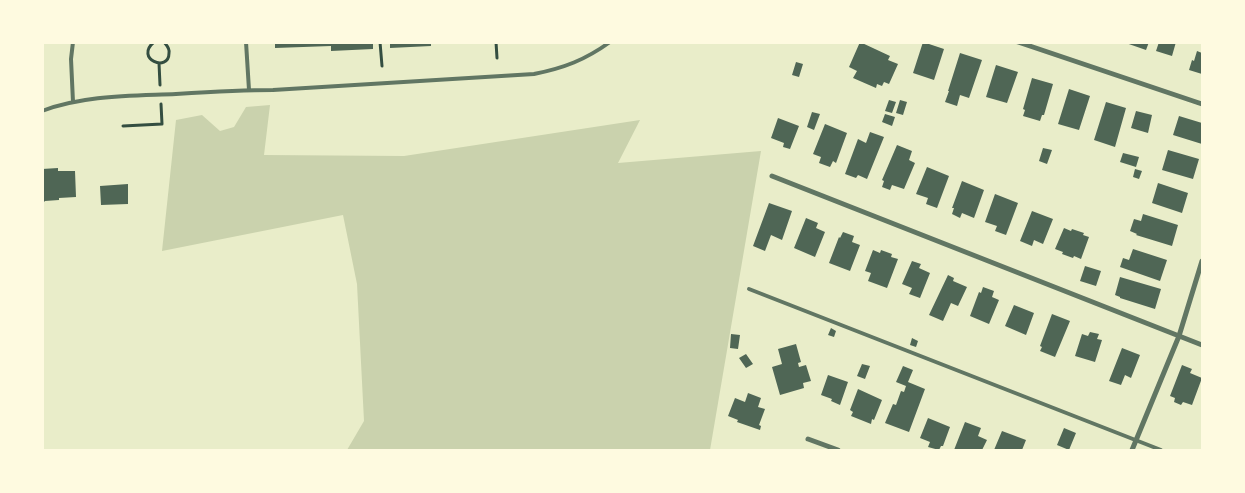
<!DOCTYPE html>
<html>
<head>
<meta charset="utf-8">
<style>
	body { margin:0 }
	#map { position:relative; width:1245px; height:493px; overflow:hidden; background:#e9edc9; font-family:"Open Sans",sans-serif }
	canvas { display:block }
	.frame { position:absolute; inset:0; border:44px solid #fefae0; pointer-events:none }
</style>
</head>
<body>
<div id="map">
<canvas width="1245" height="493"></canvas>
<div class="frame"></div>
</div>
<script>
const context = document.querySelector('canvas').getContext('2d');
context.lineJoin = 'round';
function fill(path, color) {
  context.fillStyle = color;
  context.fill(path, 'evenodd');
}
function strokePath(path, color, width, dash) {
  context.strokeStyle = color;
  context.lineWidth = width;
  context.lineCap = dash ? 'butt' : 'round';
  context.setLineDash(dash || []);
  context.stroke(path);
}
const green = new Path2D(`
	M270,105l-6,50 140,1 236,-36 -22,43 143,-12 -51,299h-363l17,-29 -7,-137 -14,-69 -181,36 14,-131 26,-5 18,16 14,-4 12,-20z`);
const building = new Path2D(`
	M275,42h98v7l-42,2v-5l-56,2z
	M390,42h41v4l-41,2z
	M860,42l30,14 -2,4 10,4 -9,20 -5,-2 -2,4 -5,-2 -1,4 -23,-10 4,-7 -8,-4z
	M923,42l21,7 -10,31 -21,-7z
	M1123,42h26l-3,8z
	M1159,42h17l-4,14 -16,-5z
	M1197,51l5,2v21l-13,-4 3,-10 2,1z
	M960,53l22,7 -13,38 -9,-3 -3,11 -12,-4 4,-11h-1z
	M796,62l7,2 -4,13 -7,-2z
	M996,65l22,7 -11,31 -21,-6z
	M1032,78l21,6 -9,31h-2l-2,6 -17,-5 2,-6 -2,-1z
	M1069,89l21,7 -11,34 -21,-6z
	M889,100l7,2 -4,11 -7,-2z
	M900,100l7,2 -4,13 -7,-2z
	M1106,102l20,6 -11,39 -21,-7z
	M1136,111l16,4 -4,18 -17,-5z
	M812,112l8,2 -6,16 -7,-3z
	M885,114l10,3 -3,9 -10,-4z
	M1179,116l23,7v21l-29,-9z
	M778,118l21,8 -9,23 -7,-2 1,-4 -13,-5z
	M825,124l22,9 -11,30 -3,-2 -3,6 -11,-4 2,-6 -8,-3z
	M870,132l14,5 -17,42 -9,-4 -2,3 -11,-4 13,-35 8,4z
	M897,145l15,6 -3,9 6,3 -11,26 -12,-4 -2,5 -8,-3 2,-6 -2,-1z
	M1043,148l9,2 -5,14 -8,-3z
	M1168,150l31,9 -6,20 -31,-9z
	M1123,153l16,4 -3,10 -16,-5z
	M927,167l22,9 -12,32 -11,-4 2,-6 -12,-4z
	M58,168v3h17l1,26 -17,1v2l-14,1 -3,3v-35z
	M1135,169l7,2 -3,8 -6,-2z
	M962,181l22,9 -10,28 -12,-5 -2,5 -8,-4 2,-6h-2z
	M1158,183l30,10 -6,20 -30,-10z
	M128,184v20l-27,1 -1,-19z
	M995,194l23,9 -12,32 -11,-4 2,-5 -12,-4z
	M769,203l23,8 -10,29 -11,-5 -6,16 -12,-5z
	M1032,211l21,8 -10,25 -9,-4 -2,6 -12,-5z
	M1143,214l35,11 -6,21 -36,-11 1,-1 -7,-3 4,-12 7,2z
	M806,218l12,5 -2,5 9,4 -10,25 -21,-9z
	M1064,228l7,3 1,-2 12,4 -1,2 6,2 -8,22 -7,-3 -1,2 -11,-4 1,-2 -8,-3z
	M843,232l11,4 -2,6 8,3 -10,26 -21,-8 10,-26 1,1z
	M1133,249l34,11 -7,21 -40,-14 3,-9 6,2z
	M873,250l7,3 1,-3 11,4 -1,3 7,2 -11,29 -19,-7 3,-8 -6,-2z
	M912,261l9,3 -2,4 11,5 -10,25 -11,-4 3,-6 -10,-4z
	M1085,266l16,5 -5,15 -16,-5z
	M948,275l6,3 -1,3 14,6 -9,19 -7,-3 -8,18 -14,-6z
	M1120,277l41,12 -6,20 -35,-11v-1l-5,-2z
	M983,287l11,4 -2,6 7,3 -10,24 -19,-8 9,-24 2,1z
	M1014,305l20,8 -8,22 -21,-9z
	M1052,314l18,7 -15,36 -15,-6 2,-4 -2,-1z
	M831,328l5,3 -2,6 -6,-2z
	M1090,332l9,2 -2,5 5,1 -7,22 -20,-6 7,-22 6,2z
	M731,334l9,1 -2,14 -8,-1z
	M912,338l6,3 -2,6 -6,-2z
	M796,344l5,18 -3,1 1,4 7,-2 5,16 -8,2 1,5 -24,7 -8,-28 10,-3 -4,-15z
	M1122,348l18,7 -9,23 -6,-3 -4,10 -12,-4z
	M746,354l7,10 -7,4 -7,-10z
	M862,364l8,2 -5,13 -8,-3z
	M1182,365l10,4 -2,4 12,5 -10,27 -9,-3 -2,3 -7,-3 1,-4 -5,-2z
	M903,366l10,4 -5,12 17,7 -16,43 -24,-9 8,-19 3,1 5,-14 3,1 2,-6 -10,-4z
	M828,375l20,7 -8,23 -9,-4 1,-2 -11,-4z
	M858,389l24,11 -8,20 -2,-1 -1,5 -20,-8 2,-4 -3,-2z
	M748,393l13,5 -3,9 7,2 -6,16 2,1 -1,4 -23,-8 1,-2 -10,-4 7,-18 10,4z
	M928,418l22,9 -7,19h-2l-2,4 -11,-3 2,-5 -10,-4z
	M965,422l16,6 -3,8 9,4 -5,10h-28z
	M1064,428l12,5 -7,17 -12,-5z
	M1002,431l24,9 -4,10h-28z`);
const path = new Path2D(`
	M154,42c-20,17 15,31 15,11 1,-5 -2,-7 -5,-11
	M380,42l2,24
	M496,42l1,16
	M159,63l1,22
	M123,126l39,-2 -1,-20`);
const service = new Path2D(`
	M73,42l-2,17 2,43
	M246,42l3,48
	M42,111c42,-16 90,-15 134,-17 32,-2 65,-4 97,-4l261,-16c30,-6 51,-14 76,-32
	M749,289l412,161`);
const minor = new Path2D(`
	M1018,42l184,62
	M772,176l430,169
	M808,439l30,11
	M1132,450l47,-114 23,-75`);
fill(green, '#cad2ad');
fill(building, '#4f6655');
strokePath(path, '#344e41', 3);
strokePath(service, '#617663', 4);
strokePath(minor, '#617663', 5);
</script>
</body>
</html>
